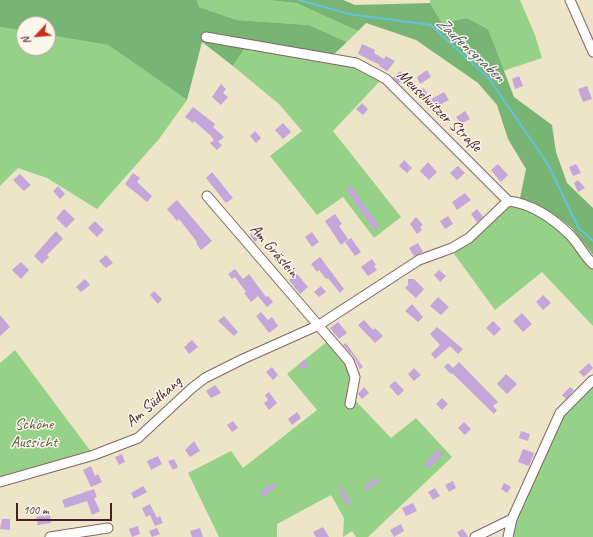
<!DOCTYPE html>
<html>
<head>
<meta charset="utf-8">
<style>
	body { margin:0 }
	#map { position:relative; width:593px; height:537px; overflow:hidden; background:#ede5c7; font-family:Caveat,sans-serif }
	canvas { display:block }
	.north { position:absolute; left:16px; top:16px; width:40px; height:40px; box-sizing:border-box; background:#fbf7ec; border:1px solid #b4a19f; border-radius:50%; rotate:244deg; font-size:11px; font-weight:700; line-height:16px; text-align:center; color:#4a1f2b }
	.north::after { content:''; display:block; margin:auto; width:14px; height:18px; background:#c8321e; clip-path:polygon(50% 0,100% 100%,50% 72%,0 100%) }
	.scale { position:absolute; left:16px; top:503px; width:96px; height:18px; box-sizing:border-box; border:2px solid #4a1f2b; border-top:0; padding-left:5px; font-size:12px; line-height:14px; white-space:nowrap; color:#4a1f2b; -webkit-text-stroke:3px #fbf7ec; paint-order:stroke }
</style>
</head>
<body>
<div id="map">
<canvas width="593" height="537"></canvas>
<div class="north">N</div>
<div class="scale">100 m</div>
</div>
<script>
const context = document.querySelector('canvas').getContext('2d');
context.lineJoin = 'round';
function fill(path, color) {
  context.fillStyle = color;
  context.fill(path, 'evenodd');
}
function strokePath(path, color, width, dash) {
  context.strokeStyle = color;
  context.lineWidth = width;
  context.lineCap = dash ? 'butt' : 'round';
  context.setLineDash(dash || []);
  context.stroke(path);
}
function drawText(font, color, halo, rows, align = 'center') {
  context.font = font + ' Caveat,sans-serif';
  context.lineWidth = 3;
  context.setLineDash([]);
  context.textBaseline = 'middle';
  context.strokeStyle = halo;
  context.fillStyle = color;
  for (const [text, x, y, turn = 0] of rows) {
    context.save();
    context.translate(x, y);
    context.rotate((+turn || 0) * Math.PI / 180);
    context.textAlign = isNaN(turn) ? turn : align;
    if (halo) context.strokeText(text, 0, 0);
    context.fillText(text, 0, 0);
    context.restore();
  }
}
const green = new Path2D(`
	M197,0h70l29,3 62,28 -11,11 -38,-17 -72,-5 -38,-13z
	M430,0h90l15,35 7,23 -39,13 -15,-42 -21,-11 -25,5 -12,-20z
	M0,27l24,4v17h24v-13l60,10 79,55 -28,39 -62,70 -50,-31 -29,-10 -18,18z
	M245,48l80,15 32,4 24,13 -48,51 68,86 -27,21 -31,-41 -26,18 -47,-59 32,-25 -22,-26 -47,-39z
	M510,204h8l31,16 22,21 22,27v58l-51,-54 -47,38 -43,-59z
	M329,340l19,26 5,32 38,40 25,-20 36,39 -84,80h-12l-4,-6 -9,6 1,-19 -13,-23 -54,29v13h-58l-31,-64 43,-22 12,17 74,-58 -30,-36z
	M15,350l77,103 -92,26v-116z
	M593,383v154h-82l6,-21 34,-77 16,-29z`);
const forest = new Path2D(`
	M0,0h197l2,7 38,13 72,5 38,17 -15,14 -87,-8 -12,18 -31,-24 -15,58 -79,-55 -60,-10v-11h-24v7l-24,-4z
	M267,0h76l12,5 75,-2 12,20 25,-5 21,11 26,68 38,28 4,27 11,31 26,25v47l-21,-27 -13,-10 -39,-20 6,-29 -18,-30 -11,-34 -19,-22 -62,-43 -50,-17 -8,8 -62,-28z`);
const stream = new Path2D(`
	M299,0l50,14 82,11 59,55 59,86 29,61 15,14`);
const building = new Path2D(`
	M362,44l13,6 -1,3 10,6 2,-3 9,5 -8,10 -8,-5 1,-1 -22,-11z
	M427,70l4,7 -11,7 -3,-7z
	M400,71l6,6 -7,6 -6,-5z
	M519,76l4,10 -8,3 -3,-10z
	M221,84l5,5 -3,4 5,4 -7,8 -9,-8z
	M587,86l5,13 -9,3 -5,-13z
	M424,88l4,8 -7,4 -4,-8z
	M444,92l5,8 -15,8 -4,-8z
	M362,103l6,6 -5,6 -7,-6z
	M193,107l22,17 -2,3 11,10 -6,5 4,3 -5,5 -7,-7 4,-3 -3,-4 -17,-15 -1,2 -8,-6z
	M465,111l5,8 -9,5 -5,-7z
	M283,123l8,9 -8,7 -8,-9z
	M255,131l6,7 -5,5 -6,-7z
	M404,160l8,8 -5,5 -8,-7z
	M428,162l9,10 -8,8 -9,-9z
	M498,164l10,11 -7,7 -10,-12z
	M576,164l5,9 -8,3 -4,-9z
	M458,166l7,7 -8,7 -7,-7z
	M212,172l21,26 -7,5 -20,-25z
	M133,173l7,5 -3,4 15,14 -5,6 -22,-18z
	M20,174l11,11 -7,6 -11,-11z
	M578,180l7,8 -7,4 -4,-9z
	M58,186l7,8 -5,5 -7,-8z
	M351,186l28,40 -5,4 -28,-41z
	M465,193l6,7 -14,10 -5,-8z
	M177,200l35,41 -11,9 -5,-7 1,-1 -18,-23 -2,2 -10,-12z
	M64,209l11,10 -9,9 -10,-10z
	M477,209l6,8 -6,5 -6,-8z
	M335,214l7,10 -3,2 9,13 -7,6 -16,-24z
	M448,216l5,8 -8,5 -5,-8z
	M416,217l7,8 -3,2 2,3 -5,4 -7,-10z
	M95,221l9,9 -7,7 -9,-9z
	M56,231l7,8 -16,16 2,2 -7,7 -8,-8z
	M256,231l4,6 -5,5 -5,-7z
	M312,232l7,10 -7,5 -7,-10z
	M351,238l10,14 -6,4 -10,-14z
	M418,243l5,9 -9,4 -5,-8z
	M276,253l6,8 -4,3 -6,-8z
	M106,255l7,8 -7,5 -7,-7z
	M320,257l24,32 -4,4 -12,-15 -2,1 -7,-9 -2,2 -6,-8z
	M372,259l4,6 -2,1 3,4 -9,6 -7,-9z
	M21,262l8,8 -8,9 -9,-9z
	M235,269l8,10 6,-5 17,23 2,-1 5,6 -6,5 -9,-11 -7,6 -7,-9 2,-1 -11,-15 -3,2 -4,-5z
	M439,270l7,6 -6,6 -6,-7z
	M297,274l11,13 -8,7 -11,-14z
	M85,279l5,6 -9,7 -5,-5z
	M408,279h6l10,10 -8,9 -11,-10 3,-3z
	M321,286l5,6 -7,5 -5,-5z
	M154,291l8,8 -4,5 -8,-9z
	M543,295l8,8 -8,7 -7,-8z
	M438,297l11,10 -8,8 -11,-9z
	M412,304l11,13 -5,5 -13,-11z
	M261,312l7,8 4,-3 6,9 -9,7 -13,-17z
	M522,313l10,11 -9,8 -10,-11z
	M0,315l10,12 -10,9z
	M224,316l14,16 -4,4 -16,-15z
	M364,320l9,10 2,-2 8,8 -8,7 -17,-18z
	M493,321l8,8 -7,7 -8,-8z
	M338,322l9,11 -8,6 -9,-11z
	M437,327l26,22 -5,5 -8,-8 -15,13 -4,-5 9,-9 -10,-11z
	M192,340l6,7 -9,7 -5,-7z
	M346,343l17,24 -3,2 -6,-12 -11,-12z
	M304,360l5,5 -6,5 -5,-5z
	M459,362l39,40 -5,4 4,4 -3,4 -42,-41 -1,1 -7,-7 4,-4 5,5z
	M589,363l4,5 -9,9 -5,-5z
	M272,367l6,8 -5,5 -7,-8z
	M414,368l7,7 -7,6 -6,-7z
	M506,374l11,10 -10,10 -10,-10z
	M395,381l9,9 -6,6 -9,-10z
	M215,385l6,8 -10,5 -5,-7z
	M364,387l5,6 -7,6 -4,-5z
	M570,387l4,3 -8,9 -4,-4z
	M269,392l8,11 -8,7 -5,-7 4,-3 -3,-5z
	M442,398l6,6 -6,6 -6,-6z
	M297,412l4,6 -9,7 -4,-6z
	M233,421l5,7 -6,4 -5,-7z
	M464,422l7,7 -6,6 -7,-7z
	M521,431l9,3 -2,7 -9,-3z
	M194,441l6,10 -10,6 -5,-7z
	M439,449l4,5 -15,15 -4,-5z
	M523,449l11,4 -5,13 -11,-4z
	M122,454l3,8 -6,3 -4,-8z
	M158,456l4,8 -11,6 -4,-9z
	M174,459l4,8 -5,3 -5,-9z
	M91,466l4,10 3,-2 4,8 -11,5 -8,-17z
	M378,478l2,3 -14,10 -2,-5z
	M453,481l3,7 -7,4 -4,-7z
	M273,483l3,4 -13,10 -3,-5z
	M504,483l7,4 -4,6 -6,-4z
	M143,486l4,6 -13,7 -3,-6z
	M343,488l8,15 -5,2 -7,-15z
	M435,488l5,8 -7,4 -5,-8z
	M94,489l3,8 -3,1 6,13 -8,4 -5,-14 -22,7 -3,-8z
	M413,503l4,8 -11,5 -4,-8z
	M150,504l7,14 3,-2 3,7 -8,3 -5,-11 -4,2 -4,-9z
	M50,514l1,9 -13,2 -2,-8z
	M2,519h8v11l-10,-1z
	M401,524l3,7 -10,6 -4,-7z
	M138,526l2,8 -8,3 -3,-8z
	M323,527l6,10h-13l-3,-5z
	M157,528l3,6 -8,3 -3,-6z
	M200,528l3,9h-11l-2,-6z
	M463,529l5,8h-8l-3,-5z`);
const minor = new Path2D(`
	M570,0l23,52
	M206,37l150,26 30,16 122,122c23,2 46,18 62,34 9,9 14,21 23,29
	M207,196l142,165 6,16 -5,27
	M0,482l94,-27 44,-17 54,-50 13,-10 38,-19 76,-34 100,-65 33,-12 17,-10 39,-37
	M50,537l58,-9
	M475,537l37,-18
	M508,537l4,-18 48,-106 33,-33`);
const streetNames = [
	["Meuselwitzer Straße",439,111,44],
	["Am Gräslein",274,251,49],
	["Am Südhang",154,402,-41]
];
const parkNames = [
	["Schöne",34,425],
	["Aussicht",34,443]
];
const waterNames = [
	["Zaufensgraben",470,50,43]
];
fill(green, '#95d287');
fill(forest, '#78b474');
strokePath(stream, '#5fc5dc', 2);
fill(building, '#c4a6db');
strokePath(minor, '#836462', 11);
strokePath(minor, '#fff', 9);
drawText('16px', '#4a1f2b', '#fbf7ec', streetNames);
drawText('16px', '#605547', '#fbf7ec', parkNames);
drawText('italic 17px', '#515969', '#fbf7ec', waterNames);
</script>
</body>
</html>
